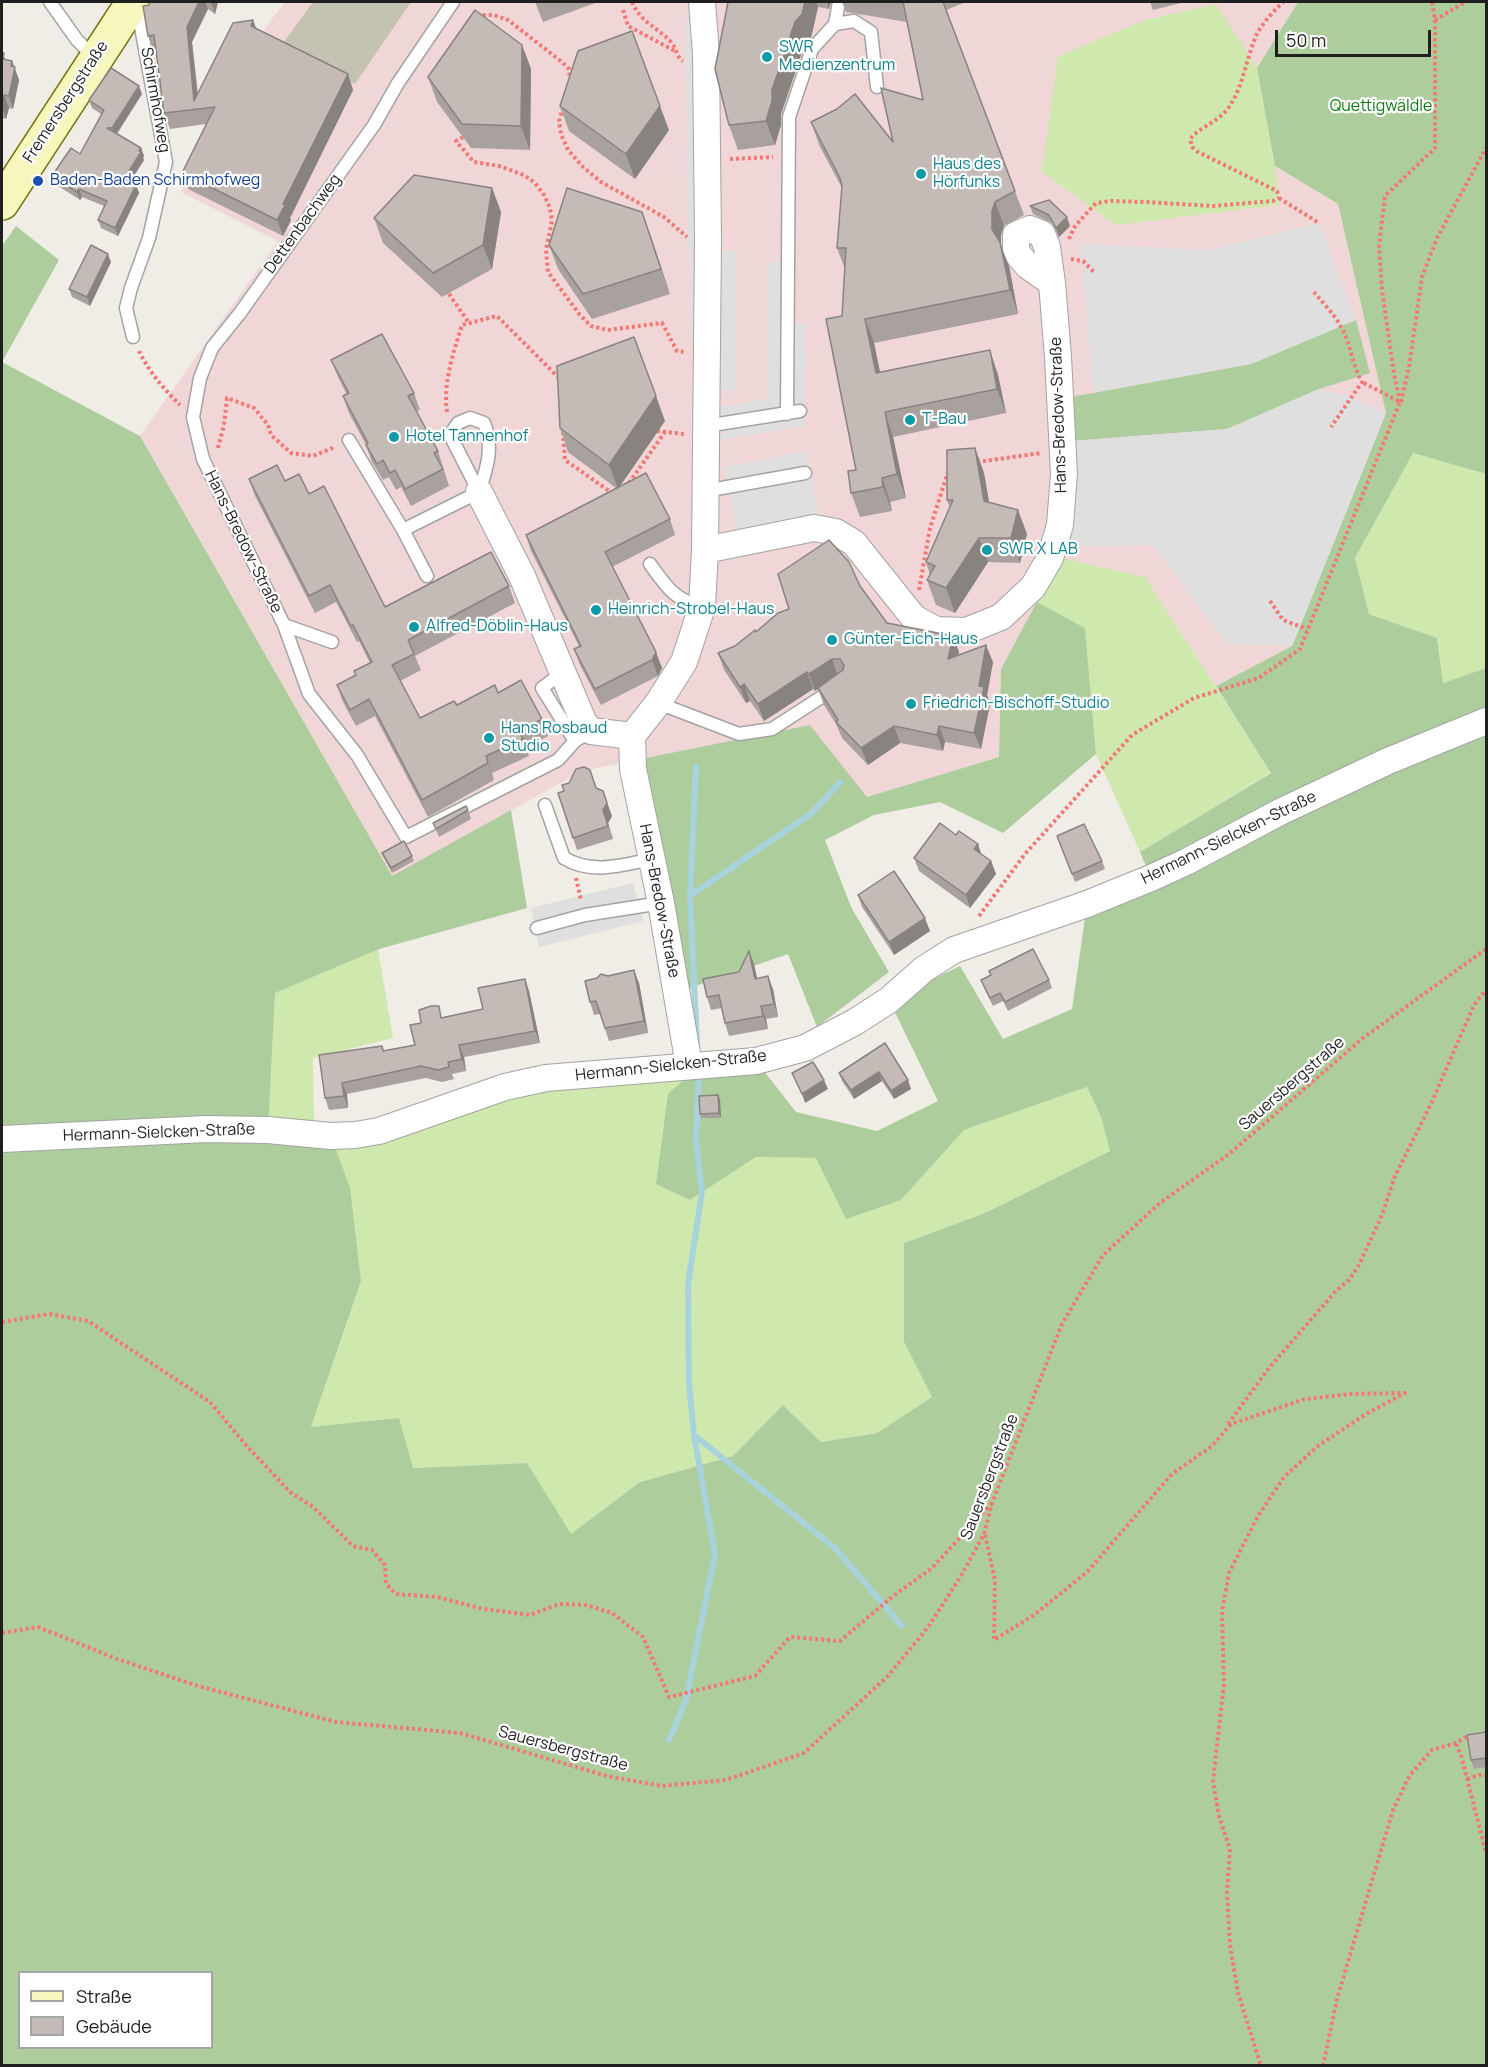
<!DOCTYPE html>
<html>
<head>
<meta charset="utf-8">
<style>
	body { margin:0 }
	#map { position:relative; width:1488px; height:2067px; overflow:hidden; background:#f0ece6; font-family:Manrope,sans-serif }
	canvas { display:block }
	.frame { position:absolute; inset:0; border:3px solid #1f1f1f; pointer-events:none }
	.legend { position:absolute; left:18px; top:1971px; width:195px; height:78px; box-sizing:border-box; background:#fff; border:2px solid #a5a5a5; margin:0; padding:8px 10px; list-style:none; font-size:18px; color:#1f1f1f }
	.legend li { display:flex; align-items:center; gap:12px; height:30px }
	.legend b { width:30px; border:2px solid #a5a5a5 }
	.scale { position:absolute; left:1275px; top:30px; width:156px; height:27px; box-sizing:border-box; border:3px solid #1f1f1f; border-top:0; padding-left:8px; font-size:18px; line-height:21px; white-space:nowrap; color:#1f1f1f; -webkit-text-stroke:4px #fff; paint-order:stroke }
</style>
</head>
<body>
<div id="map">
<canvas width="1488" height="2067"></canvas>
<div class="frame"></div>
<ul class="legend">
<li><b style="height:8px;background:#f7f6bd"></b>Straße</li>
<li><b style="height:16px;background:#c4bbb6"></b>Gebäude</li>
</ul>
<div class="scale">50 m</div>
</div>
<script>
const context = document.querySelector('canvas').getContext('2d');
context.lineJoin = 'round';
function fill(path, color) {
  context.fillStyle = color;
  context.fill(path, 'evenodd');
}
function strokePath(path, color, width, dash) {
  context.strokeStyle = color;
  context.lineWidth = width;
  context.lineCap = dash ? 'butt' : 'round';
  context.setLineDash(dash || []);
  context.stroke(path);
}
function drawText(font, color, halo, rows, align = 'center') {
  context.font = font + ' Manrope,sans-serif';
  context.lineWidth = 4.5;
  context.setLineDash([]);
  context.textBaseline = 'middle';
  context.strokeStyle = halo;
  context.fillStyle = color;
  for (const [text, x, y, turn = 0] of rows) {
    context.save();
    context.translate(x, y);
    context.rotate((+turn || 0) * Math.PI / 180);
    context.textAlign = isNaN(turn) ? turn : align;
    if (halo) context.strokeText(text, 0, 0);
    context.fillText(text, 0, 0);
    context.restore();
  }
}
const commercial = new Path2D(`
	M285,2h1013l-41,66 18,98 63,38 48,209 -94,233 -76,40 -71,-109 -144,92 -2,88 -132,40 -57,-71 -228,45 -190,106 -252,-441 138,-195 -97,-49 87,-168z`);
const construction = new Path2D(`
	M313,2h98l-56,82 -72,-41z`);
const grass = new Path2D(`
	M1216,4l41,64 18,98 4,39 -163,20 -74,-53 16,-116 87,-36z
	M1413,453l73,21v194l-43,15 -6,-45 -68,-24 -14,-56z
	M1061,558l84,19 126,195 -131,80 -44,-98 -11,-126 -48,-26z
	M378,949l15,89 -80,20 1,67 -46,-1 7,-131z
	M689,1065l1,135 66,-43 60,1 85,42 63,-70 123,-43 14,30 9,34 -125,62 -81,30v99l28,55 -55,36 -56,9 -38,-37 -50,51 -93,26 -70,53 -43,-72 -115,5 -101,-41 50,-146 -30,-145 174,-49z`);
const forest = new Path2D(`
	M1298,2h188v472l-73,-21 -58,105 14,56 68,24 6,45 43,-15v1397h-1484v-1819l14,-20 43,34 -57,102 138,74 252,440 119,-66 16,98 -148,41 -104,44 -7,137 63,6 19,52 11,93 -50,146 88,-9 14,50 114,-5 44,71 69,-52 93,-26 50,-51 38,37 56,-9 55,-36 -28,-55v-99l81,-30 125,-62 -9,-34 -14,-30 -123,43 -63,70 -55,19 -30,-61 -60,-1 -66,43 -34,-16 12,-90 27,-24 61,-9 40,51 81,19 61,-30 -49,-101 71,-34 43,73 69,-30 15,-105 64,-26 -11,-26 131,-79 -55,-87 76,-40 94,-233 -48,-209 -63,-38 -18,-98zM20,1972h192v76h-192z
	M1356,320l14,53 -51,16 -92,40 -155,12 -2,-44 181,-33z
	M1037,602l48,26 11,126 -93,79 -63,-31 -66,13 -49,25 26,67 38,65 -72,55 -29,-73 -101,35 -46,-230 169,-34 57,72 132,-40 2,-88z`);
const parking = new Path2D(`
	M693,21l5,317h-7l-6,-314z
	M1319,223l37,97 -105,44 -158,29 -12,-149 127,6z
	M716,251h20v140h-18z
	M769,262h26v61h11l-1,103 -94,15 1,-32 57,-11z
	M1319,389l33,9 34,15 -94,233 -65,-2 -74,-99 -89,2 8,-106 155,-12z
	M806,451l13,65 -81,17 -14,-66z
	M633,883l10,38 -104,26 -8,-39z`);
const stream = new Path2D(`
	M696,767l-6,129 7,148
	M690,896l122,-83 28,-31
	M694,1435l141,113 67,78
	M669,1740l17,-40 29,-146 -21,-119 -5,-52 -1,-99 14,-92 -6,-50 3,-70`);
const path = new Path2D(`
	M632,2c9,21 24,24 39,40 6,7 5,15 12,19
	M623,10l5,16 49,26
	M478,17l1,-2h15l14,5 54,42 7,7 1,11
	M1435,20l30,-18
	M563,107l-4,14 2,13 7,16 15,17 18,15 63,35 23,20
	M463,137l-7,4 18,21 25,4 25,9 11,8 9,12 6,13 2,13 -6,29 2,22 32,43 11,11 17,4 54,-7 15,28 8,1
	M730,159l43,-2
	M1279,198l40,25
	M1069,239l6,-13 21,-23 15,-2 35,1 67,4 60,-5 6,-3 -2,-7 -79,-39 -6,-5 -2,-8c11,-13 29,-17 39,-32 15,-22 17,-49 28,-73 6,-12 17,-23 26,-32
	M1071,259l12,2 12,12
	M1314,292c9,11 21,23 27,35 10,17 11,38 21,55l-31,45
	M449,294l20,29
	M139,351c10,21 25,38 41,54
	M1400,402l-6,-28 -12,-84 -3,-43 6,-51 50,-48v-128l-3,-18
	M1401,402l8,-35 13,-90 15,-39 49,-90
	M447,412c-4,-30 6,-58 15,-87l35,-9 63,63
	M657,431l27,3
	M563,432l2,28 47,33
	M218,448l6,-23 3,-27 27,10 14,17 3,10 20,18 22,3 22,-9
	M977,462l64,-9
	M629,483l36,-51
	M919,590l11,-62 18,-56
	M1270,601l13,19 24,9
	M576,878l5,22
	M979,916l46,-62 107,-119 62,-37 65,-20 41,-29 100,-247 -38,-20
	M2,1322l48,-8 38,7 122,81 35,42 45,48 23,15 40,39 19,4 13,15 1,19 10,10 41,3 46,12 47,6 29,-11 27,1 26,8 31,24 26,60 86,-21 35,-39 50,4 53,-45 39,-28 59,-64
	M1228,1424l41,-56 66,-76 14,-12 10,-15 23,-50 13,-39 36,-72 43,-99 12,-15
	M985,1535l10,45 -1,60 40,-25 53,-43 85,-98 40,-28 19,-22 74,-25 45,-5 55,-1 -39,21 -48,32 -34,31 -26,39 -29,57 -7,38 2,73 -11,97 6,35 11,33 -3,44 3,52 8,48 23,73
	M2,1633l36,-6 79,32 81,27 138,36 124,11 147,43 55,10 64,-6 78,-27 84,-77 41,-50 33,-52 22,-40 8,-31 70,-179 41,-69 57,-52 69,-49 134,-116 123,-89
	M1456,1744l5,11 25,98
	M1467,1779l12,-4h7
	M1323,2066l14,-67 56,-189 17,-35 22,-25 24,-7 13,-8`);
const service = new Path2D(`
	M50,2l27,38 18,18
	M835,24l4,-22
	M133,337l-7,-29 5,-20 18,-50 17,-76 -29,-156
	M787,414l2,-297 23,-68 23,-25 19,-3 17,11 6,55
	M470,418l14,5c10,24 3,45 -5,69l-29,-57 8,-12z
	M706,426l94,-15
	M349,440l54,90 24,46
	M705,491l100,-18
	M403,530l76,-38
	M650,564c16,22 24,36 52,43
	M284,625l25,69 48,61 49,82 152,-77 17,-19 16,-10
	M332,642l-48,-17 -81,-166 -10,-42 7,-39 12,-30 28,-35 134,-188 24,-42 55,-81
	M562,673l-20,15 33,53
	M658,703l81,31 33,-5 62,-40
	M545,805l19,53c28,17 58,7 88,1
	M537,928l48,-13 76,-12`);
const minor = new Path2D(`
	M479,492l43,84 62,147 7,8 41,5
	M705,550l109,-22 22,4 18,11 60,75 22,12 30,1 35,-14 32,-30 17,-29 10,-33 4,-51 -6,-117 -6,-74 -5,-36 -5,-13 -12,-5 -14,6v17l12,14 24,17
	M689,1065l-28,-162 -28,-134 -1,-33 26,-33 26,-41 18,-55 3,-57 3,-310 -2,-186 -4,-52
	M2,1139l204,-10 62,1 63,6 24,-1 24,-4 126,-44 41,-9 210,-17 49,-13 50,-26 34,-22 35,-31 30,-19 133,-46 64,-26 35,-16 94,-50 108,-51 98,-40`);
const secondary = new Path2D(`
	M2,203l131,-201`);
const wall = new Path2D(`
	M149,2h69l-3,12 -7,-5 -16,33 6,52 59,-65 91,45 5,16 -63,128 1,2 -8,16 -95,-47 -6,-16 24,-49 -36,5 -6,-16 -8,-62h-2l-6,-15z
	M535,2h63l-55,20z
	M728,2h103l-2,7 -11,-2 -7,31 -7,8 -23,68v11l-6,20 -37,5 -9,-25z
	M842,2h124l-20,8 78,205 -20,11 -3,9v11l8,20 9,48 -144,29 6,29 118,3 8,38 -113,24 13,61 -16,4 2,9 -32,6 -9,-24 5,-23 -14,-154 3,-47 -8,-21 5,-60 -22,-41 -9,-25 82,20 30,-42 -16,-78 -61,-10z
	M1150,2h35l-32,8z
	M522,45l9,24 -1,81 -59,-2 -34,-46 -9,-25z
	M2,53l4,7 6,1 7,19 -6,29 -4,-1 -3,11 -4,-1z
	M142,94l-25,40 24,14 3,8 -1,2 1,2 -14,22 6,3 3,8 -21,43 -17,-8 -3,-8 6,-14 -22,-9 -2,3 -25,-16 -3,-8 28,-22 21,-40 -9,-6 -3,-8z
	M560,106l109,24 -34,49 -66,-48z
	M492,188l9,24 -9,57 -50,28 -59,-54 -9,-25z
	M1049,200l21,26 -11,11 -7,-14 -19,-9 -3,-8z
	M651,237l19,57 -78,25 -34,-50 -9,-24z
	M111,262l-21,44 -18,-9 -3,-8z
	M331,360l83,33 6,17 -3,1 21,40 11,35 -38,20 -10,-19 -5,3 -7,-13 -6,3 -11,-18 -6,-17 -17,-32 -6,-17 4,-1 -9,-18z
	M665,421l-45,65 50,33 5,16 -63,32 50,101 -4,8 -57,29 -21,-40 -6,-16 5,-3 -48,-95 -5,-16 90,-47 -48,-36 -8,-24z
	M975,448l9,25 5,29 38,32 -7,29 -32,-1 -33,51 -19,-8 -9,-25 3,-5 -4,-13 24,-54 -3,-8z
	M249,479l36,2 24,13 76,113 124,-21 6,17 -100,53 6,14 -21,11 20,37 37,-13 41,-12 44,26 6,17 -22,12 3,8 -37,17 2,7 -66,37 -53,-101 -19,10 -13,-24 -6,-17 19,-10 14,-12 -11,-22 -2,1 -21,-40 -21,11 -60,-117z
	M860,586l27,37 72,29v3l34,7 -6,33 3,9 -9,45 -36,-7 -2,9 -43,-8 -32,22 -26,-27 -6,-14 -12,-19 -6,-16 -3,2 -2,-2 -49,32 -14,-20 -4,2 -22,-33 -6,-17 17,-7 21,-14z
	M597,788l15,28 -4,7 5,16 -36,11 -4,-12z
	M468,810l3,9 -32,18 -6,-14z
	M956,835l22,9 3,10 10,7 5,13 -26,34 -51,-37 -5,-13z
	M1057,836l45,25 3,8 -30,13z
	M382,853l30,3 2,5 -22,12z
	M858,895l72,36 -36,24 -32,-48z
	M749,951l5,13 3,15 16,10 5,28 -12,2 2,10 -39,7 -4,-13 -3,-15 -11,2 -4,-13 32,-25z
	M608,976l31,7 9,50 -39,8 -9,-27 -6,1 -4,-13z
	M525,979l4,12 11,52 -76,14 2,14 -14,3 2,5 -12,3 -16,-4 -79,16 1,14 -19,2 -4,-12 57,-52 2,5 31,-6 28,-27 40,-9z
	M981,980h68l3,8 -44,23 -5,-10 -10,5 -9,-18z
	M885,1043l26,46 -17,10 -12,-18 -28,18 -12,-18 -3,-8z
	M718,1095l2,4 1,19h-20l-1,-4z
	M1486,1732v35l-12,2 -3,-9z`);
const shadedWall = new Path2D(`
	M199,2h6l3,7 -16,33 7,67 -5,-8 -7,-74z
	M211,2h7l-3,12z
	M805,2h11l2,5 -7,31 -7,8 -23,68v11l-6,20 -9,-24 6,-31 23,-68z
	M827,2h4l-2,7z
	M253,20l6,16 -8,-10z
	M522,45l9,24 -1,81 -9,-24z
	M12,61l7,19 -6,29 -4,-13z
	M348,74l5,16 -63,128 1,2 -8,16 -6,-16 6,-16z
	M139,86l3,8 -27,42 -3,-8z
	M4,95l5,13 -3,11 -4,-13z
	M660,106l9,24 -34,49 -9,-25z
	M141,148l3,8 -1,2 1,2 -17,27 -3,-8z
	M136,185l3,8 -21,43 -3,-8z
	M492,188l9,24 -9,57 -9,-24z
	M79,189l3,8 -2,3 -3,-8z
	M995,202l9,24 -3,9v11l8,20 9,48 -8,-24 -18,-61v-18z
	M642,212l9,25 19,57 -9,-25z
	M1067,217l3,9 -11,11 -3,-9z
	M108,254l3,8 -21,44 -3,-9z
	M865,319l9,24 11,54 -9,-24z
	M990,350l8,25 8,38 -9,-24z
	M656,396l9,25 -47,68 -9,-24z
	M885,412l8,25 13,61 -9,-24z
	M975,448l9,25 9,52 -9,-24z
	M882,478l8,24 2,9 -9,-24z
	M1018,510l9,24 -7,29 -9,-25z
	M979,538l9,24 -33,51 -9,-25z
	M953,636l6,16 -5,24 -6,-17z
	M986,645l7,17 -6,33 3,9 -9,45 -7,-16 5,-47z
	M656,652l6,16 -4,8 -6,-16z
	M832,659l6,17 -23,15 -6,-17z
	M807,672l6,17 -49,32 -6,-17z
	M744,684l6,17 -4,2 -6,-16z
	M894,726l6,17 -32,22 -7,-17z
	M939,726l6,16 -2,9 -6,-16z
	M603,791l9,25 -4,7 5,16 -10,-29z
	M978,844l4,13 -8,-8z
	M991,861l5,13 -26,34 -4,-13z
	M925,918l5,13 -36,24 -5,-13z
	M749,951l5,13 6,28 -5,-13z
	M634,970l5,13 9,50 -4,-12z
	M768,976l5,13 5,28 -4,-13z
	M525,979l4,12 11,52 -5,-12z
	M761,1006l5,13 2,10 -5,-13z
	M459,1045l5,12 2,14 -4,-12z
	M879,1072l3,9 -28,18 -3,-9z
	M824,1080l4,9 -23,14 -3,-9z
	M908,1080l3,9 -17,10 -3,-8z
	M342,1083l5,11 1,14 -4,-12z
	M718,1095l2,4 1,19 -2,-5z`);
const building = new Path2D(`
	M149,2h50l-12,25 7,74 39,-78 20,-3 -2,6 97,48 -65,130 2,1 -8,15 -95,-47 33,-66 -51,6 -10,-78 -6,1 -5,-30 6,-1z
	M728,2h77l-3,12 -7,8 -23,68v11l-6,20 -37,4 -14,-56z
	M903,2h40l72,189 -20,11 -3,9v18l8,13 10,48 -145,29 11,54 114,-23 7,39 -112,23 12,62 -15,4 1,9 -32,6 -3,-22 8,-1 -30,-151 16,-3 4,-68h-9l5,-62 -2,-8 -29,-56 26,-13 18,-15 38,48 -12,-54 42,12z
	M475,10l47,35 -1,81 -59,-2 -34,-47z
	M632,31l28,75 -34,48 -66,-48 18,-55z
	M2,53h2l-1,6 9,2 -1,5 4,1 -6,29 -5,-1 -2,11z
	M111,68l28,18 -27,42h-5l34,20 -2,3 2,1 -17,27 12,6 -21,43 -17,-8 9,-19 -28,-12 -2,3 -25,-16 19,-28 9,6 24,-44 -15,-10z
	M414,175l78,13 -9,57 -50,28 -59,-55z
	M567,188l75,24 19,57 -78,25 -34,-49z
	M1049,200l18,17 -11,11 -7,-13 -19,-9z
	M91,245l17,9 -21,43 -18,-8z
	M382,334l32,59 -6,3 30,55 -4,2 9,16 -38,20 -10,-19 -5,3 -7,-13 -6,4 -11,-19 2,-2 -25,-47 6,-3 -18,-33z
	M634,337l22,59 -47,69 -49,-37 -3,-62z
	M975,448l9,53 34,9 -7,28h-32l-33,50 -19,-8 8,-14 -9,-4 27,-62h-6v-50z
	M277,465l8,16 14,-7 10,20 15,-8 61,121 106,-55 18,34 -101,54 6,14 -22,11 28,53 34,-17 3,4 38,-20 3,8 23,-13 21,39 -23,13 4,7 -37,17 2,7 -66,37 -53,-101 -19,11 -13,-25 19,-10 -2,-4 18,-9 -19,-37 -2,1 -21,-41 -21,11 -60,-117z
	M646,473l24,46 -65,33 51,100 -4,8 -57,29 -21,-40 7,-3 -55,-111z
	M829,540l20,22 11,24 27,37 66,13 -5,23 38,-14 -7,41 5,1 -10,46 -35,-7 -2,9 -43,-9 -33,22 -25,-26 2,-2 -20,-32 25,-18 1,-5 -4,-6h-8l-23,15 -2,-2 -49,32 -14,-20 -4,3 -22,-34 17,-7 20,-16 1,2 22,-19 11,-4 -11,-35z
	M584,767l6,3 6,18 7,3 4,12 -4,7 5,16 -35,12 -15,-45 6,-2 -2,-6 7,-2 7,-14z
	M466,806l2,4 -32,19 -3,-6z
	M940,823l16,12 3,-4 19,13 -4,5 17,12 -25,34 -52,-37z
	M1084,824l18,37 -30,13 -15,-38z
	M404,841l8,15 -21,12 -9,-15z
	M894,871l31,47 -36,24 -31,-47z
	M1033,949l16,31 -44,22 -5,-9 -10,5 -9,-18 10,-5 -2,-4z
	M749,951l6,28 13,-3 6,28 -13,2 2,10 -38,7 -6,-28 -12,2 -4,-18 36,-7z
	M634,970l10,51 -39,7 -9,-27 -6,1 -5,-21 12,-3 4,-4 7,2z
	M525,979l10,52 -76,14 3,14 -14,3 1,5 -11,3 -17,-4 -79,17 2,13 -19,2 -6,-43 63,-9 1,5 32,-6 -5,-20 11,-2 -2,-13 12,-4h8l2,12 42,-9 -5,-21z
	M885,1043l23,37 -17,11 -12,-19 -28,18 -12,-17z
	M813,1062l11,18 -22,14 -10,-21z
	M718,1095l1,18 -19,1 -1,-18z
	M1486,1732v26l-15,2 -4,-25z`);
const markers = [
	[767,57,6,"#0f9aa8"],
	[921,174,6,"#0f9aa8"],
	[38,181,6,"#1a4fb4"],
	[910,420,6,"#0f9aa8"],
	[394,437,6,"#0f9aa8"],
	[987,550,6,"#0f9aa8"],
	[596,610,6,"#0f9aa8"],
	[414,627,6,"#0f9aa8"],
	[832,640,6,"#0f9aa8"],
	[911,704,6,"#0f9aa8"],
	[489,738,6,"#0f9aa8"]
];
const cultureNames = [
	["SWR",779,48],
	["Medienzentrum",779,66],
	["Haus des",933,165],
	["Hörfunks",933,183],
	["T-Bau",922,420],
	["Hotel Tannenhof",406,437],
	["SWR X LAB",999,550],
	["Heinrich-Strobel-Haus",608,610],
	["Alfred-Döblin-Haus",426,627],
	["Günter-Eich-Haus",844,640],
	["Friedrich-Bischoff-Studio",923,704],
	["Hans Rosbaud",501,729],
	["Studio",501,747]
];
const streetNames = [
	["Schirmhofweg",155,100,80],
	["Fremersbergstraße",66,102,-57],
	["Dettenbachweg",303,224,-54],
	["Hans-Bredow-Straße",1059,415,-92],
	["Hans-Bredow-Straße",243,542,64],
	["Hermann-Sielcken-Straße",1229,838,-26],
	["Hans-Bredow-Straße",659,901,79],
	["Hermann-Sielcken-Straße",671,1066,-6],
	["Sauersbergstraße",1292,1084,-41],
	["Hermann-Sielcken-Straße",159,1133,-2],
	["Sauersbergstraße",990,1477,-69],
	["Sauersbergstraße",563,1749,15]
];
const parkNames = [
	["Quettigwäldle",1381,107]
];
const transitNames = [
	["Baden-Baden Schirmhofweg",50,181]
];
fill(commercial, '#f0d6d7');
fill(construction, '#c4c3b2');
fill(grass, '#cee8ae');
fill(forest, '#aecd9d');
fill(parking, '#dfdfdf');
strokePath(stream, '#a8d3dc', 6);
strokePath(service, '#a3a3a3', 15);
strokePath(minor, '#a3a3a3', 28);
strokePath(secondary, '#6f7409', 36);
strokePath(path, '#f57772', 4, [3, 3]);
strokePath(service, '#fff', 12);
strokePath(minor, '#fff', 26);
strokePath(secondary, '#f7f6bd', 33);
fill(wall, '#a9a19d');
fill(shadedWall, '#89837f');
fill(building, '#c4bbb6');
strokePath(building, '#89837f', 1.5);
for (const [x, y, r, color] of markers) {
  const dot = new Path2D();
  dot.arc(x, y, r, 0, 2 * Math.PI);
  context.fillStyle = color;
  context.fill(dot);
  strokePath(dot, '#fff', 2);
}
drawText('16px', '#0d838f', '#fff', cultureNames, 'left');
drawText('16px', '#1f1f1f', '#fff', streetNames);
drawText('16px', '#107b12', '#fff', parkNames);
drawText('16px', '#164399', '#fff', transitNames, 'left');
</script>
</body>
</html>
